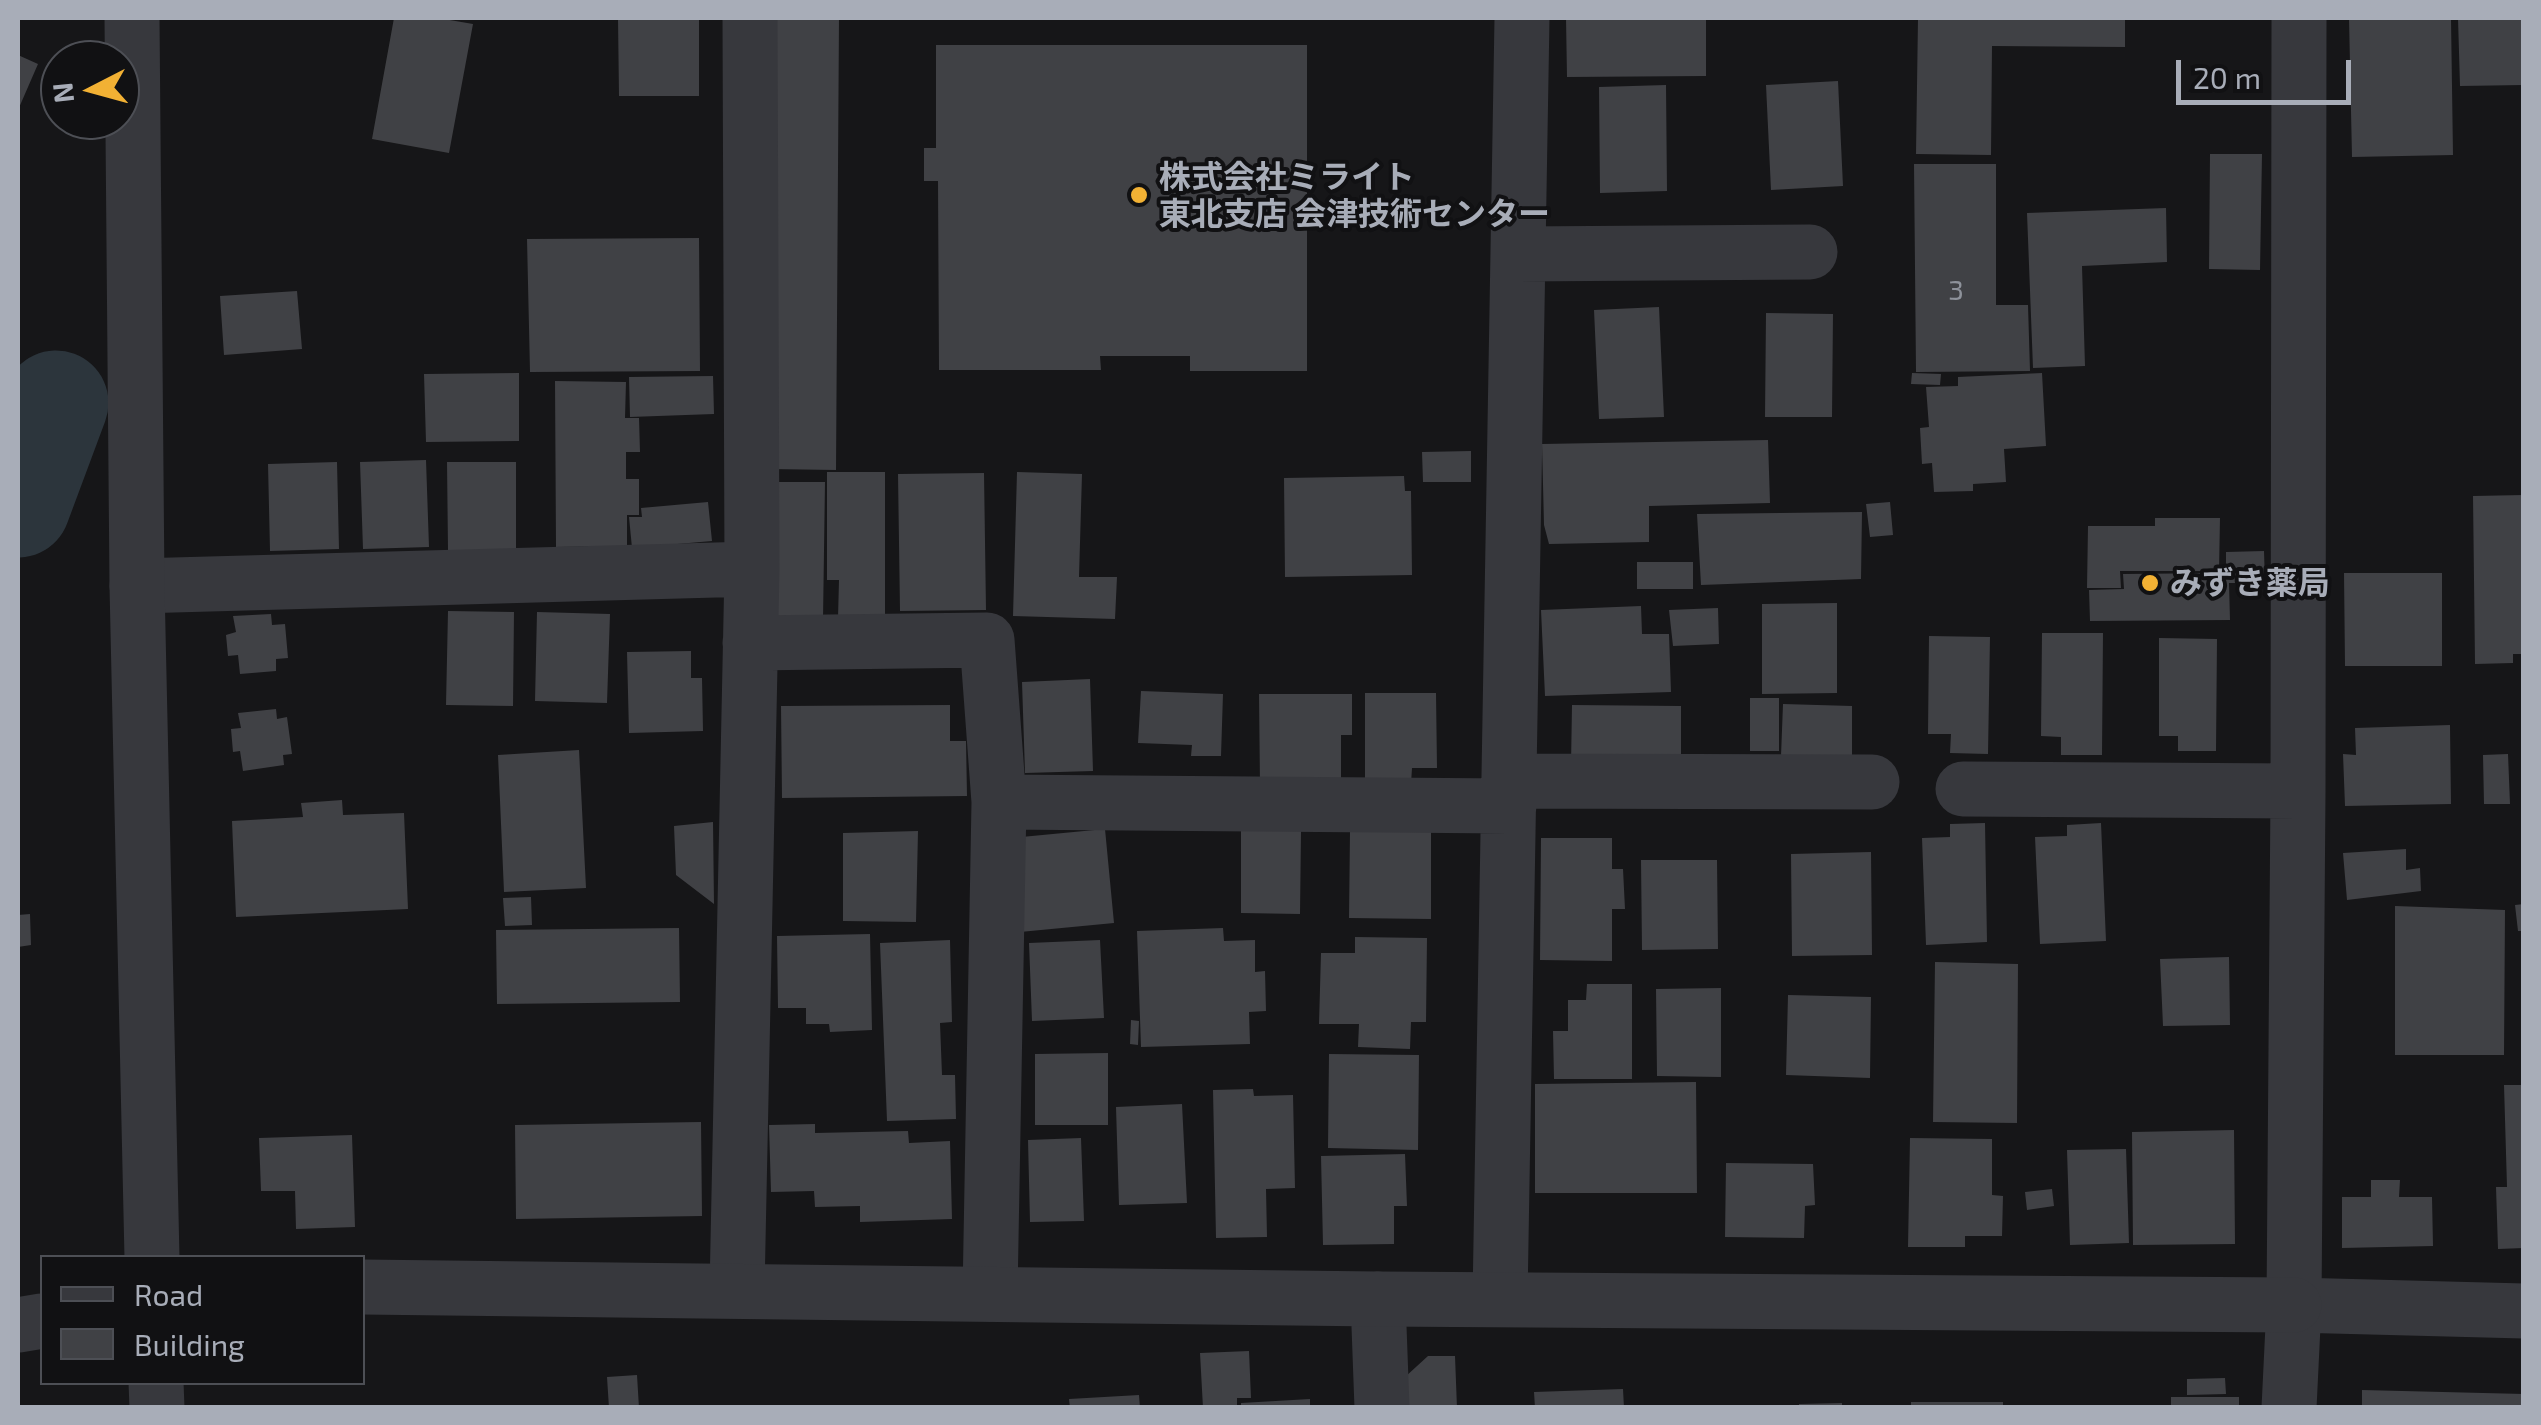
<!DOCTYPE html>
<html>
<head>
<meta charset="utf-8">
<style>
	body { margin:0 }
	#map { position:relative; width:2541px; height:1425px; overflow:hidden; background:#161618; font-family:"Exo 2",sans-serif }
	canvas { display:block }
	.frame { position:absolute; inset:0; border:20px solid #a8adb8; pointer-events:none }
	.legend { position:absolute; left:40px; top:1255px; width:325px; height:130px; box-sizing:border-box; background:#111113; border:2px solid #4d4f55; margin:0; padding:12px 18px; list-style:none; font-size:30px; color:#a8adb8 }
	.legend li { display:flex; align-items:center; gap:20px; height:50px }
	.legend b { width:50px; border:2px solid #4d4f55 }
	.north { position:absolute; left:40px; top:40px; width:100px; height:100px; box-sizing:border-box; background:#111113; border:2px solid #4d4f55; border-radius:50%; rotate:264deg; font-size:28px; font-weight:700; line-height:40px; text-align:center; color:#a8adb8 }
	.north::after { content:''; display:block; margin:auto; width:35px; height:45px; background:#f2b134; clip-path:polygon(50% 0,100% 100%,50% 72%,0 100%) }
	.scale { position:absolute; left:2176px; top:60px; width:175px; height:45px; box-sizing:border-box; border:5px solid #a8adb8; border-top:0; padding-left:12px; font-size:30px; line-height:35px; white-space:nowrap; color:#a8adb8; -webkit-text-stroke:8px #111113; paint-order:stroke }
</style>
</head>
<body>
<div id="map">
<canvas width="2541" height="1425"></canvas>
<div class="frame"></div>
<ul class="legend">
<li><b style="height:12px;background:#37383d"></b>Road</li>
<li><b style="height:28px;background:#404145"></b>Building</li>
</ul>
<div class="north">N</div>
<div class="scale">20 m</div>
</div>
<script>
const context = document.querySelector('canvas').getContext('2d');
context.lineJoin = 'round';
function strokePath(path, color, width, dash) {
  context.strokeStyle = color;
  context.lineWidth = width;
  context.lineCap = dash ? 'butt' : 'round';
  context.setLineDash(dash || []);
  context.stroke(path);
}
function fill(path, color) {
  context.fillStyle = color;
  context.fill(path, 'evenodd');
}
function drawText(font, color, halo, rows, align = 'center') {
  context.font = font + ' "Exo 2","Noto Sans JP",sans-serif';
  context.lineWidth = 8;
  context.setLineDash([]);
  context.textBaseline = 'middle';
  context.strokeStyle = halo;
  context.fillStyle = color;
  for (const [text, x, y, turn = 0] of rows) {
    context.save();
    context.translate(x, y);
    context.rotate((+turn || 0) * Math.PI / 180);
    context.textAlign = isNaN(turn) ? turn : align;
    if (halo) context.strokeText(text, 0, 0);
    context.fillText(text, 0, 0);
    context.restore();
  }
}
const river = new Path2D(`
	M18,505l38,-102`);
const building = new Path2D(`
	M394,18h44l35,6 -24,129 -77,-14z
	M618,18h81v78h-80z
	M772,18h67l-3,452 -67,-1z
	M1566,18h140v58l-139,1z
	M1918,18h207v29l-133,-1 -1,109 -75,-1z
	M2349,18h102l2,137 -101,2z
	M2458,18h66v67l-64,1z
	M936,45h371v326h-117v-15h-90l1,14h-162l-1,-189h-14v-33h12z
	M18,55l20,9 -20,46z
	M1838,81l5,105 -72,4 -5,-105z
	M1666,85l1,106 -67,2 -1,-106z
	M2210,154h52l-2,116 -51,-1z
	M1914,164h82v141h32l2,66 -114,1z
	M2166,208l1,54 -85,4 3,100 -52,2 -6,-155z
	M699,238l1,133 -170,1 -3,-133z
	M297,291l5,58 -78,6 -4,-59z
	M1659,307l5,110 -65,2 -5,-109z
	M1766,313l67,1 -1,103h-67z
	M519,373v68l-93,1 -2,-68z
	M1912,373l29,1 -1,11 -29,-1z
	M2042,373l4,73 -42,3 2,33 -33,2v7l-39,1 -2,-29 -10,1 -2,-36 9,-1 -3,-40 32,-1v-9z
	M713,376l1,38 -84,3 -1,-40z
	M555,381l71,1 -1,36h14l1,34h-14v27h13v36h-12v31l-71,1z
	M1768,440l2,63 -121,3v36l-100,2 -5,-19 -2,-81z
	M1471,451v31h-48l-1,-30z
	M426,460l3,87 -66,2 -3,-87z
	M337,462l2,87 -69,2 -2,-87z
	M447,462h69v88h-68z
	M827,472h58v145l-47,1 1,-38h-12z
	M1017,472l65,2 -3,103h38l-2,42 -102,-3z
	M984,473l2,137 -86,1 -2,-137z
	M1404,476l1,15h6l1,84 -127,2 -1,-99z
	M768,482h57l-2,138 -56,-1z
	M2524,495v159h-11v9l-38,1 -2,-168z
	M708,502l4,39 -80,7 -3,-31h13l-1,-9z
	M1890,502l3,33 -23,2 -4,-33z
	M1862,512l-1,67 -160,6 -4,-71z
	M2155,518h65l-1,53h-99l1,17h-34l1,-62h67z
	M2264,551l1,32h-36l1,37 -140,1 -1,-31 35,-1 -1,-15 103,-1v-21z
	M1637,562h56v27h-56z
	M2344,573h98v93h-97z
	M1837,603v90l-75,1v-90z
	M1641,606l1,28h27l2,58 -126,4 -4,-86z
	M1718,608l1,36 -46,2 -4,-36z
	M448,611l66,1 -1,94 -67,-1z
	M537,612l73,2 -3,89 -72,-2z
	M271,614l1,11 13,-1 3,34 -12,1v12l-36,3 -2,-19 -10,1 -2,-21 10,-3 -3,-16z
	M2042,633h61l-1,122h-41v-18l-20,-1z
	M1929,636l61,1 -2,117 -38,-1 1,-19h-23z
	M2159,638l58,1 -1,112h-38v-15h-19z
	M691,651v27h11l1,53 -74,2 -2,-81z
	M1090,679l3,92 -68,2 -3,-91z
	M1141,691l82,3 -2,62h-30l1,-11 -54,-2z
	M1365,693h71l1,75h-25l-1,16h-46z
	M1259,694h93v41h-11v50l-81,1z
	M1750,698h29v53h-29z
	M1783,704l69,2v49l-71,1z
	M950,705v36h16l1,55 -185,2 -1,-92z
	M1572,705l109,1v60l-110,-1z
	M276,709l1,10 10,-2 5,37 -9,1 1,10 -41,6 -3,-20 -7,1 -2,-23 10,-1 -3,-15z
	M2450,725l1,79 -106,2 -2,-52 13,1 -1,-27z
	M579,750l7,138 -82,4 -6,-137z
	M2508,754l2,50h-26l-1,-49z
	M342,800l1,15 61,-2 4,96 -172,8 -4,-96 71,-4 -2,-14z
	M713,822l1,82 -38,-29 -2,-49z
	M1985,823l2,119 -61,3 -4,-107 28,-1v-13z
	M2101,823l5,118 -66,3 -5,-107 32,-1v-11z
	M1105,829l9,94 -94,9 -9,-94z
	M918,831l-2,91 -73,-1v-88z
	M1241,831h60l-1,83 -59,-1z
	M1350,831h81v88l-82,-1z
	M1541,838h71v31h11l2,40h-13v52l-72,-1z
	M2406,849v21l14,-2 1,23 -74,9 -4,-47z
	M1871,852l1,103 -80,1 -1,-102z
	M1641,860h76l1,89 -76,1z
	M531,897l1,28 -27,1 -2,-28z
	M2524,904v27h-6l-3,-26z
	M2395,906l110,4 -1,145h-109z
	M30,914l1,31 -13,2v-32z
	M679,928l1,74 -183,2 -1,-74z
	M1223,928l1,13 31,-1v32l10,-1 1,40 -17,1 1,32 -109,3 -4,-116z
	M870,934l2,96 -42,2 -1,-8h-23v-16h-28l-1,-72z
	M1355,937l72,1 -1,84h-15l-1,27 -52,-2 1,-23h-40l2,-71h34z
	M950,940l2,82 -12,1 2,52h13l1,44 -69,2 -7,-178z
	M1100,940l4,78 -72,3 -3,-78z
	M2229,957l1,68 -67,1 -3,-67z
	M1935,962l83,2 -1,159 -84,-1z
	M1587,984h45v95h-78l-1,-48h15v-31h18z
	M1721,988v89l-64,-1 -1,-87z
	M1788,995l83,2 -1,81 -84,-3z
	M1131,1020l8,1 -1,24 -8,-1z
	M1108,1053v72h-73v-71z
	M1329,1054l90,1 -1,95 -90,-2z
	M1696,1082l1,111h-162v-109z
	M2504,1085h20v163l-26,1 -2,-62h11z
	M1253,1089l1,7 39,-1 2,93 -29,1 1,48 -51,1 -3,-148z
	M1182,1104l5,99 -68,2 -3,-98z
	M701,1122l1,94 -186,3 -1,-94z
	M815,1124v9l93,-2 1,12 41,-2 2,78 -92,3v-16l-45,1 -1,-16 -43,1 -2,-67z
	M2234,1130l1,114 -102,1 -1,-113z
	M352,1135l3,92 -59,2 -1,-38h-34l-2,-53z
	M1081,1138l3,83 -54,1 -2,-82z
	M1910,1138l82,1v56l11,1 -1,40h-37v11h-57z
	M2126,1149l3,94 -59,2 -3,-95z
	M1405,1154l2,52h-13v38l-71,1 -2,-89z
	M1726,1163l87,1 2,41 -10,1 -1,32 -79,-1z
	M2371,1180h29l-1,17h33l1,49 -91,2v-51h29z
	M2052,1189l2,17 -27,4 -2,-18z
	M1249,1351l2,47h-14v10h-34l-3,-55z
	M1428,1356h27l2,52h-50l-2,-31z
	M637,1375l2,33h-30l-2,-31z
	M2225,1378l1,16 -39,1v-16z
	M1623,1389l1,19h-89l-1,-16z
	M2362,1390l162,4v14h-162z
	M1139,1395l1,13h-70l-1,-9z
	M2171,1397h68v11h-68z
	M1310,1399v9h-69v-5z
	M1911,1402h92v6h-92z
	M1842,1403v5h-43v-4z`);
const minor = new Path2D(`
	M1518,254l292,-2
	M137,586l615,-17
	M750,643l237,-3 12,162 -9,492
	M1510,781l362,1
	M1963,789l335,2
	M999,802l510,4
	M737,1290l15,-721 -2,-551
	M1378,1299l4,109
	M1500,1299l22,-1281
	M2294,1305l230,6
	M2289,1408l5,-103 4,-514 1,-773`);
const tertiary = new Path2D(`
	M132,18l5,568 15,672
	M362,1287l1016,12 916,6
	M18,1325l24,-4
	M156,1382l1,26`);
const markers = [
	[1139,195,10,"#f2b134"],
	[2150,583,10,"#f2b134"]
];
const numberNames = [
	["3",1956,291]
];
const poiNames = [
	["株式会社ミライト",1159,177],
	["東北支店 会津技術センター",1159,214],
	["みずき薬局",2170,583]
];
strokePath(river, '#2c353c', 105);
fill(building, '#404145');
strokePath(minor, '#37383d', 55);
strokePath(tertiary, '#37383d', 55);
for (const [x, y, r, color] of markers) {
  const dot = new Path2D();
  dot.arc(x, y, r, 0, 2 * Math.PI);
  context.fillStyle = color;
  context.fill(dot);
  strokePath(dot, '#111113', 4);
}
drawText('28px', '#8e929b', null, numberNames);
drawText('bold 32px', '#a8adb8', '#111113', poiNames, 'left');
</script>
</body>
</html>
